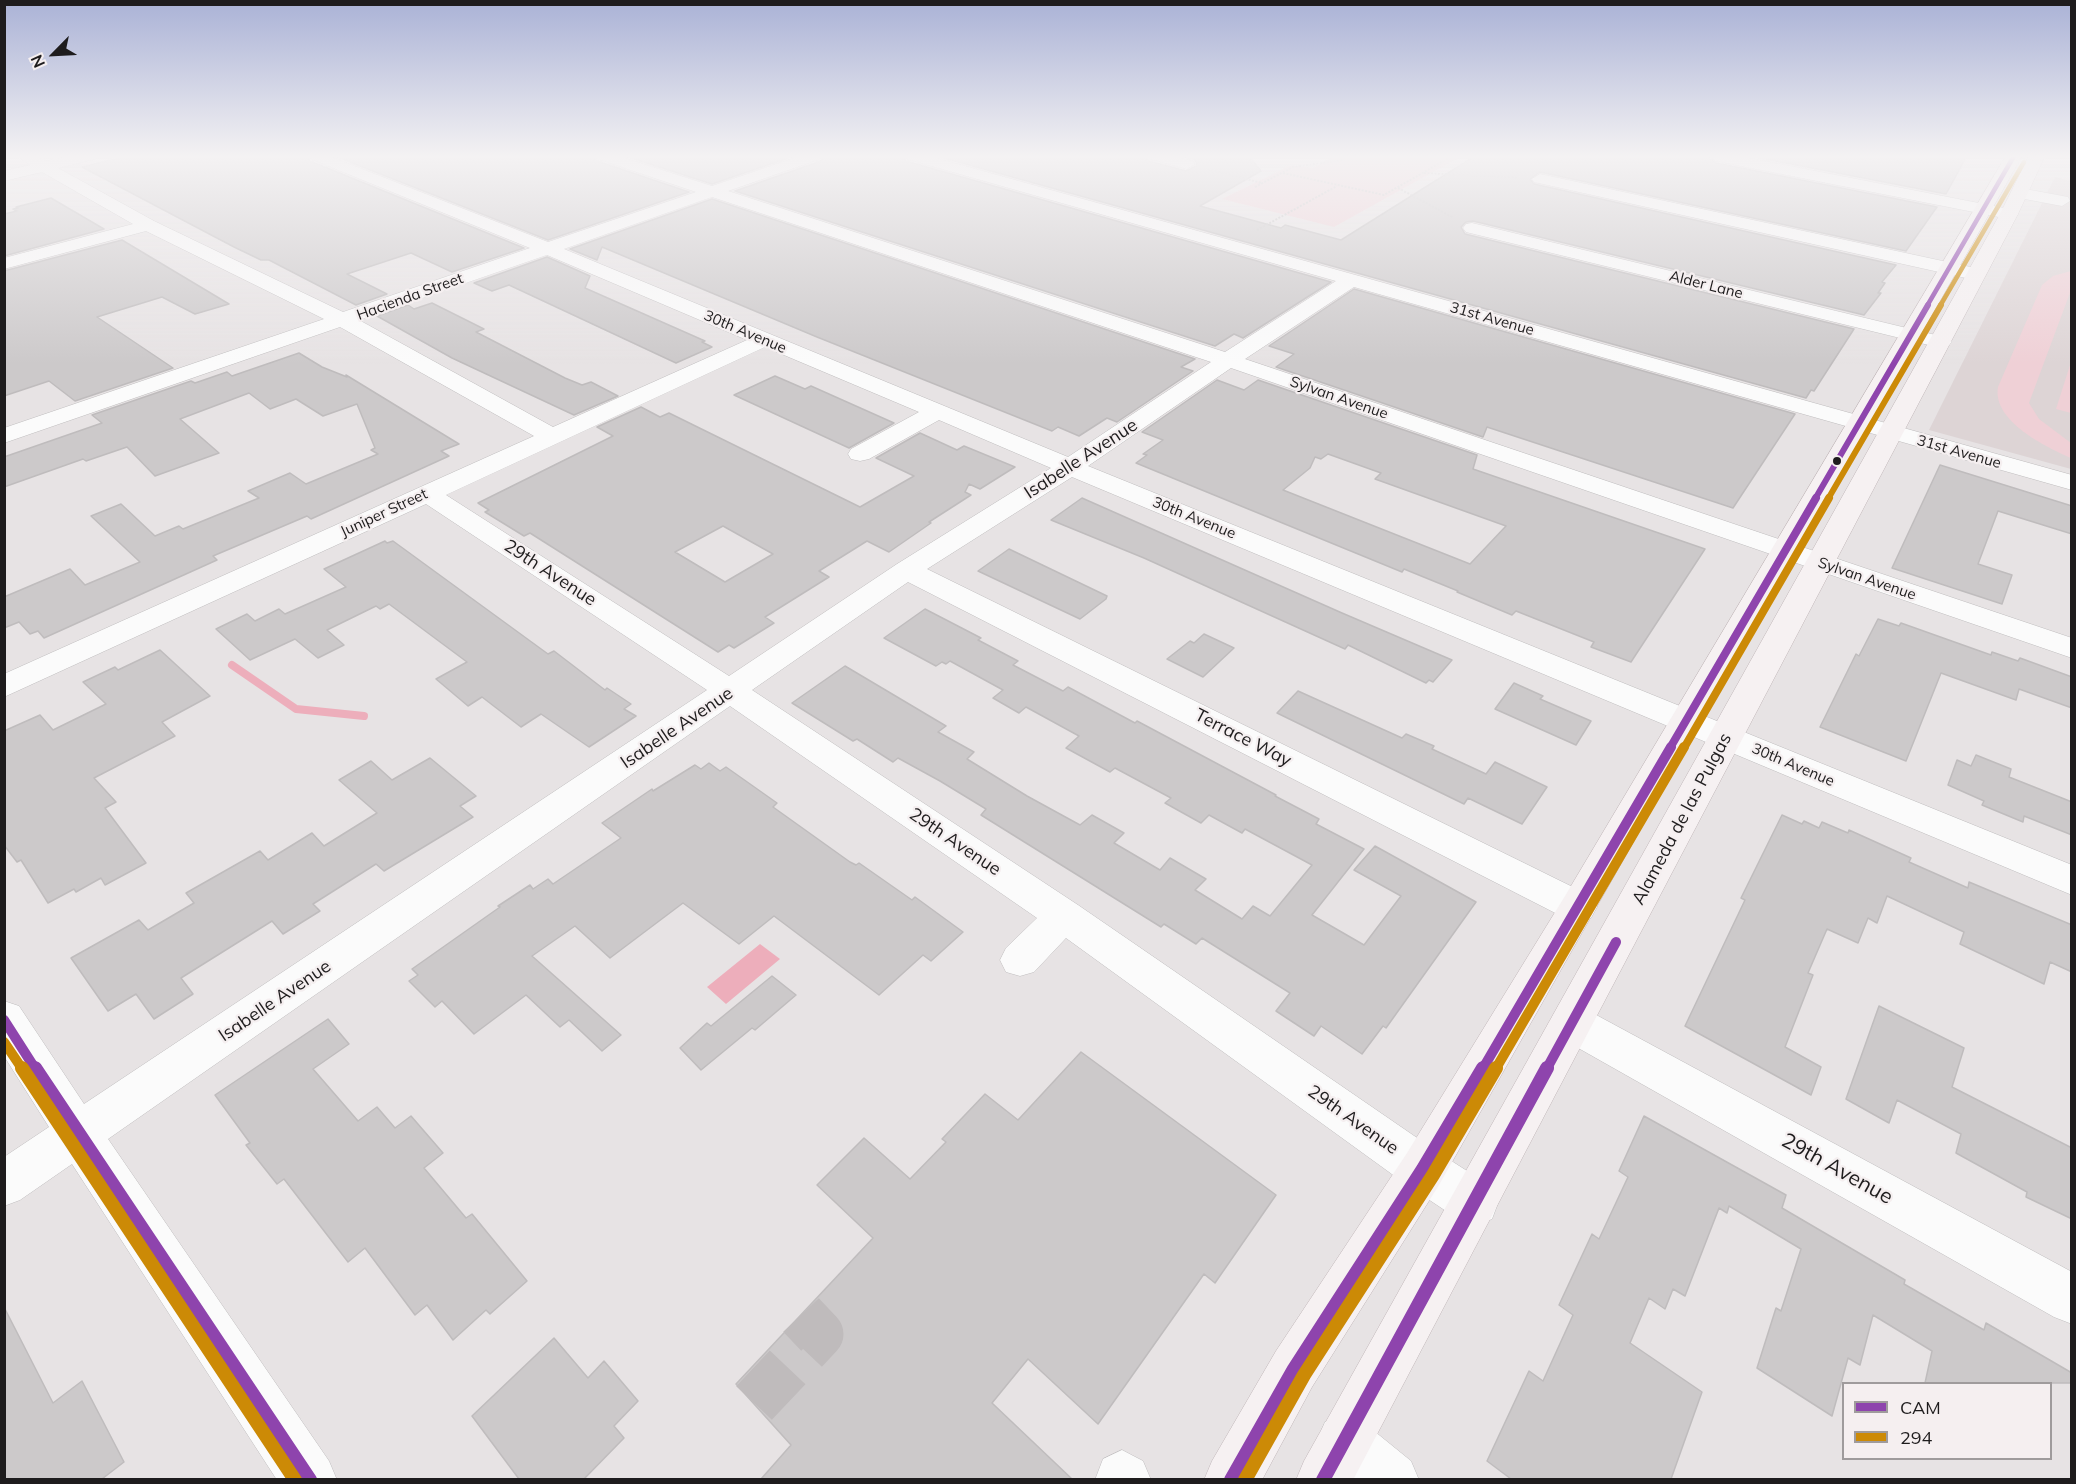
<!DOCTYPE html>
<html>
<head>
<meta charset="utf-8">
<style>
	body { margin:0 }
	#map { position:relative; width:2076px; height:1484px; overflow:hidden; background:#e7e3e4; font-family:Mulish,sans-serif }
	canvas { display:block }
	.frame { position:absolute; inset:0; border:6px solid #1e1c1d; pointer-events:none }
	.legend { position:absolute; left:1842px; top:1382px; width:210px; height:78px; box-sizing:border-box; background:#f5eff0; border:2px solid #9f9b9c; margin:0; padding:8px 10px; list-style:none; font-size:18px; color:#1e1c1d }
	.legend li { display:flex; align-items:center; gap:12px; height:30px }
	.legend b { width:30px; border:2px solid #9f9b9c }
	.north { position:absolute; left:24px; top:24px; width:60px; height:60px; -webkit-text-stroke:4px #f5eff0; paint-order:stroke; rotate:246deg; font-size:16px; font-weight:700; line-height:24px; text-align:center; color:#1e1c1d }
	.north::after { content:''; display:block; margin:auto; width:21px; height:27px; background:#1e1c1d; clip-path:polygon(50% 0,100% 100%,50% 72%,0 100%) }
</style>
</head>
<body>
<div id="map">
<canvas width="2076" height="1484"></canvas>
<div class="frame"></div>
<ul class="legend">
<li><b style="height:8px;background:#8e44ad"></b>CAM</li>
<li><b style="height:8px;background:#cc8a06"></b>294</li>
</ul>
<div class="north">N</div>
</div>
<script>
const context = document.querySelector('canvas').getContext('2d');
context.lineJoin = 'round';
function fill(path, color) {
  context.fillStyle = color;
  context.fill(path, 'evenodd');
}
function strokePath(path, color, width, dash) {
  context.strokeStyle = color;
  context.lineWidth = width;
  context.lineCap = dash ? 'butt' : 'round';
  context.setLineDash(dash || []);
  context.stroke(path);
}
function drawText(font, color, halo, rows, align = 'center') {
  context.font = font + ' Mulish,sans-serif';
  context.lineWidth = 4.5;
  context.setLineDash([]);
  context.textBaseline = 'middle';
  context.strokeStyle = halo;
  context.fillStyle = color;
  for (const [text, x, y, turn = 0] of rows) {
    context.save();
    context.translate(x, y);
    context.rotate((+turn || 0) * Math.PI / 180);
    context.textAlign = isNaN(turn) ? turn : align;
    if (halo) context.strokeText(text, 0, 0);
    context.fillText(text, 0, 0);
    context.restore();
  }
}
const built = new Path2D(`
	M2055,177l16,4v288l-142,-39z`);
const green = new Path2D(`
	M1334,156h128l-128,71 -112,-28 69,-34 22,3z
	M2071,271v19l-42,113 10,16 32,24v15c-25,-11 -79,-37 -73,-71l44,-102 11,-9z
	M2071,362l1,51h-1l-15,-4z`);
const water = new Path2D(`
	M760,944l20,15 -54,45 -19,-17z`);
const stream = new Path2D(`
	M232,665l64,44 68,7`);
const building = new Path2D(`
	M127,156h179l4,5 214,87 -72,24 -41,-19 -64,21 40,20 -31,11 -87,-45h-8l-27,-13 -152,-80z
	M335,156h258l4,5 92,31 -141,48z
	M625,156h169l-82,28z
	M825,156h77l4,5 425,121 -88,56 -9,-4 -19,12 -480,-155 86,-30z
	M937,156h208l4,5 37,10 10,-5 1,-3 -3,-4 -12,-3h67l12,15 -61,35 81,22 4,-3 56,15 134,-84h231l10,7 221,44 -31,44 -366,-79 -10,7 4,5 362,81 -14,17 3,1 -7,10h3l-17,22 -391,-94 -7,1 -5,5 4,7 389,95 -40,62 -3,-1 -5,8z
	M1750,156h217l-21,38z
	M51,198l53,31 -100,27v-42l13,-3 -4,-2 5,-1 -2,-1z
	M712,199l483,160 -14,8 12,4 -76,51 -10,-4 -28,18 -21,-9 -6,4 -235,-94 -215,-90 -5,13 -27,-11z
	M122,240l107,64 -34,10 -33,-17 -65,20 76,51 -98,33 -26,-20 -45,15v-125z
	M547,257l43,19 -5,12 120,53 -3,1 10,5 -36,16 -167,-78 -17,6 -18,-8z
	M1354,289l441,125 -62,94 -246,-81 -4,10 -207,-70 18,-13 -25,-8z
	M432,303l52,26 -8,3 89,46 17,7 9,-3 27,14 -44,19 -122,-57 -75,-42 31,-11 6,4z
	M299,353l23,14 25,10 -1,-2 113,69 -18,7 8,5 -138,63 -4,-3 -94,40 4,4 -173,78 -6,-7 -8,3 -11,-12 -15,6v-31l66,-28 15,16 55,-23 -49,-46 30,-12 34,32 24,-10 4,3 76,-31 -11,-7 42,-18 16,11 72,-30 -7,-4 4,-2 -18,-44 -34,12 -27,-17 -26,10 -21,-16 -69,26 39,34 -64,23 -28,-29 -41,14 -3,-2 -79,28v-30l98,-34 -10,-8 99,-34 4,2 32,-11 5,4z
	M775,376l30,13 6,-3 83,37 -45,25 -115,-53z
	M1217,380l27,10 14,-10 219,75 -4,14 232,80 -74,113 -40,-15 3,-5 -78,-31 -4,4 -55,-23 1,-1 -54,-22 -2,3 -266,-109 11,-8 -4,-1 20,-14 -21,-8zM1328,454l53,19 -6,6 131,47 -36,38 -187,-74 27,-22 5,-11 6,2z
	M641,407l19,10 9,-4 191,94 54,-31 -38,-18 44,-25 37,17 7,-4 51,21 -35,22 -11,-5 -4,8 6,3 -42,27 2,1 -42,29 -22,-11 -48,30 10,6 -64,40 9,6 -40,25 -5,-3 -11,7 -188,-119 -6,3 -39,-24 4,-2 -11,-7 135,-67 -16,-9zM723,526l50,28 -48,28 -50,-30z
	M1940,465l132,41v28l-74,-23 -20,53 34,11 -10,29 -110,-36z
	M1082,498l260,115 110,47 -19,22 -4,-2 -3,3 -78,-38 -3,4 -201,-91 -93,-38z
	M385,541l2,2 6,-2 155,113 6,-3 51,39 2,-2 24,16 -7,5 12,7 -47,31 -48,-33 -20,13 -39,-30 -14,9 -32,-27 31,-17 -78,-58 -9,5 -4,-3 -49,24 17,15 -26,13 -23,-19 -45,21 -34,-31 31,-15 8,7 24,-12 6,5 61,-27 -22,-18z
	M1009,549l98,47 -1,3 -26,20 -102,-48z
	M925,609l56,29 -3,2 40,21 -5,4 50,26 5,-4 67,36 2,-2 139,74 -1,1 44,23 -3,5 48,25 -52,66 52,30 37,-49 -47,-26 21,-24 101,56 -90,126 -3,-2 -21,28 -41,-28 -7,10 -38,-25 14,-18 -88,-55 -6,6 -32,-20 -3,3 -180,-112 5,-6 -46,-28 -42,-23 -5,4 -36,-23 -4,2 -61,-38 53,-37 101,60 -8,6 36,20 -7,7 60,37 53,29 12,-10 32,18 -10,10 46,27 10,-12 36,21 -11,11 47,29 11,-13 17,10 42,-51 -67,-36 -3,4 -33,-18 -8,8 -36,-20 6,-5 -56,-30 -5,4 -44,-24 13,-12 -53,-29 -7,6 -26,-15 10,-8 -53,-29 -4,3 -4,-2 -6,4 -52,-28z
	M1878,619l21,7 2,-3 90,32 1,-3 26,9 2,-3 52,19v31l-53,-19 -3,11 -75,-27 -35,88 -86,-34 36,-73 3,2z
	M1204,634l30,14 -31,29 -36,-18 23,-18 4,2z
	M160,650l50,46 -48,26 13,14 -81,42 22,24 -11,6 41,55 -41,22 -4,-7 -25,14 -2,-3 -26,14 -27,-43 -4,2 -13,-17v-114l36,-16 13,15 53,-26 -23,-22 32,-15 3,3z
	M1514,683l29,13 -3,3 51,22 -15,24 -81,-36z
	M1298,691l104,47 4,-4 28,12 -2,3 54,25 9,-12 52,25 -25,37 -54,-26 -4,6 -187,-91z
	M1976,755l35,14 -2,8 63,25v33l-48,-19 -1,6 -41,-17 2,-4 -36,-16 9,-25 14,6z
	M430,758l46,38 -16,10 13,11 -89,54 -8,-7 -63,40 7,7 -37,23 -11,-13 -91,57 12,16 -39,25 -18,-25 -28,17 -37,-53 68,-38 9,10 46,-27 -8,-10 74,-42 8,9 44,-27 12,13 53,-33 -38,-33 32,-19 21,19z
	M709,763l11,8 6,-4 51,36 -4,4 77,55 6,3 3,-2 53,37 3,-3 48,35 -32,29 -8,-6 -44,40 -105,-79 -35,28 -56,-41 -73,55 -35,-32 -43,30 89,79 -19,16 -33,-31 -9,7 -34,-32 -52,39 -32,-33 -7,6 -26,-26 9,-6 -6,-6 88,-62 -2,-1 32,-21 3,4 15,-10 5,5 68,-46 -19,-15 50,-34 1,2 42,-26 6,4z
	M1782,815l20,9 2,-3 15,7 3,-6 26,11 1,-3 62,28 -2,4 59,26 1,-6 103,43v47l-22,-10 -6,22 -84,-40 4,-12 -77,-36 -10,27 -9,-5 -10,25 -31,-14 -19,44 5,2 -28,72 36,20 -10,28 -126,-69 60,-126 -4,-2z
	M772,976l24,19 -41,35 -3,-2 -51,42 -21,-22 27,-25 4,3z
	M1879,1006l85,42 -12,39 120,61v71l-46,-22 1,-5 -71,-39 5,-19 -64,-34 -8,23 -43,-24z
	M328,1019l21,25 -36,25 45,52 19,-14 18,21 16,-12 32,37 -19,15 42,50 6,-4 55,67 -37,33 -4,-4 -33,30 -26,-35 -12,10 -50,-67 -17,14 -64,-83 -7,5 -31,-39 4,-2 -35,-48z
	M1081,1052l195,143 -61,88 -11,-9 -106,150 -70,-65 -36,44 80,76h-311l30,-34 -55,-61 137,-146 -56,-53 47,-47 46,41 36,-37 -4,-3 43,-45 33,26z
	M1644,1116l142,79 -4,13 123,72 -1,4 80,46 2,-7 86,50v10h-147l7,-32 -59,-36 -13,50 -12,-7 -16,58 -75,-48 19,-60 5,3 20,-62 -72,-43 -2,7 -8,-5 -34,88 -12,-7 -8,20 -16,-11 -19,45 72,49 -31,87h-160l-24,-18 42,-90 14,10 30,-66 -14,-10 33,-71 7,5 29,-62 -9,-6z
	M4,1307l49,96 29,-22 42,81 -22,17h-98z
	M554,1338l34,40 16,-17 34,40 -24,25 10,12 -40,41h-65l-47,-63z`);
const minorTunnel = new Path2D(`
	M754,1403l65,-69 -18,-19`);
const path = new Path2D(`
	M1208,169l54,14
	M1283,173l101,22 68,-39
	M1424,173l95,5
	M1255,187l38,-20 49,-7 7,-4
	M1398,188l54,29
	M1257,230l80,-44`);
const minor = new Path2D(`
	M17,156h19l10,5 25,-5h27l-3,3 -37,9 96,53 189,91 187,-64 -219,-89 -3,-3h21l219,86 148,-50 -98,-33 -3,-3h23l94,30 88,-30h23l-3,3 -92,32 497,161 111,-71 -429,-122 -3,-3h25l1143,319v15l-718,-203 -109,72 827,279v20l-841,-290 -143,98 984,399v30l-1000,-418 -145,92 664,327 6,11 -6,11 -13,4 -13,-4 -657,-336 -156,108 326,215 361,248 53,34 6,16 -6,16 -17,7 -17,-7 -51,-34 -341,-247 -32,34 -14,4 -14,-4 -6,-12 6,-12 31,-30 -307,-212 -622,433 221,322 8,19h-60l-205,-316 -52,36 -16,6v-49l45,-30 -45,-71v-55l15,5 65,98 623,-414 -281,-186 -422,193v-23l530,-238 -194,-109 -336,116v-15l320,-109 -178,-88 -142,38v-11l129,-34 -91,-52 -38,9v-10l26,-6zM712,197l499,165 -143,95 -504,-208zM547,255l200,85 -194,87 -194,-107zM765,347l154,65 -68,37 -3,5 3,5 9,2 9,-2 70,-39 112,48 -154,96 -168,112 -283,-181z
	M1147,156h26l20,5 2,3 -8,5 -37,-10z
	M1708,156h31l270,53 6,1 3,4 -3,4 -6,1 -293,-58z
	M1540,174l435,94 7,2 2,4 -2,4 -7,2 -441,-98 -2,-3z
	M2020,188l48,9 2,4 -8,5 -48,-9 -2,-4z
	M1472,223l476,115 4,4 -4,4 -7,2 -475,-116 -3,-4 3,-4z
	M1572,1005l15,5 485,262v52l-18,-7 -497,-281 -6,-13 6,-13z
	M1344,1414l19,8 48,39 8,19h-71l-23,-20 -8,-19 8,-19z
	M1122,1450l21,11 8,19h-56l8,-21z`);
const major = new Path2D(`
	M2006,156h16l-583,1029 -127,202 -50,93h-58l8,-19 64,-110 131,-198 158,-257z
	M2029,156h16l-27,58 -665,1266h-57l8,-19 696,-1247z`);
const bus1Far4 = new Path2D(`
	M1927,306l87,-150`);
const bus1Far3 = new Path2D(`
	M1815,499l113,-194`);
const bus1Far2 = new Path2D(`
	M1670,748l146,-250`);
const bus1Far1 = new Path2D(`
	M4,1020l32,50
	M1482,1070l189,-323
	M1546,1070l70,-128`);
const bus1 = new Path2D(`
	M35,1068l275,412
	M1231,1480l63,-111 129,-200 60,-101
	M1323,1480l224,-412`);
const bus2Far4 = new Path2D(`
	M1940,306l84,-144`);
const bus2Far3 = new Path2D(`
	M1828,499l113,-194`);
const bus2Far2 = new Path2D(`
	M1684,748l145,-250`);
const bus2Far1 = new Path2D(`
	M4,1042l19,28
	M1495,1070l189,-323`);
const bus2 = new Path2D(`
	M22,1068l273,412
	M1245,1480l59,-105 129,-200 63,-107`);
const markers = [
	[1837,461,5,"#1e1c1d"]
];
const farStreetnames = [
	["Alder Lane",1706,285,14],
	["Hacienda Street",410,297,-20],
	["31st Avenue",1492,319,16],
	["30th Avenue",745,332,23],
	["Sylvan Avenue",1339,398,19],
	["31st Avenue",1959,452,16],
	["Juniper Street",384,513,-25],
	["30th Avenue",1194,518,22],
	["Sylvan Avenue",1867,579,19],
	["30th Avenue",1793,765,23]
];
const streetNames = [
	["Isabelle Avenue",1081,459,-33],
	["29th Avenue",550,573,33],
	["Isabelle Avenue",677,728,-34],
	["Terrace Way",1243,738,27],
	["Alameda de las Pulgas",1682,819,-62],
	["29th Avenue",955,842,34],
	["Isabelle Avenue",275,1001,-34],
	["29th Avenue",1353,1120,35]
];
const nearStreetnames = [
	["29th Avenue",1837,1169,29]
];
fill(built, '#ddd4d5');
fill(green, '#efd0d6');
fill(water, '#edaebb');
strokePath(stream, '#edaebb', 8);
fill(building, '#ccc9ca');
strokePath(building, '#bfbcbd', 1.5);
strokePath(minorTunnel, '#bfbbbc', 49, [49, 24]);
strokePath(minor, '#bfbdbe', 1);
strokePath(major, '#c0b6b8', 1);
strokePath(path, '#c5c4c5', 2, [2, 1.5]);
fill(minor, '#fbfbfb');
fill(major, '#f6f1f2');
strokePath(bus1Far4, '#8e44ad', 4.5);
strokePath(bus1Far3, '#8e44ad', 6);
strokePath(bus1Far2, '#8e44ad', 8);
strokePath(bus1Far1, '#8e44ad', 10);
strokePath(bus1, '#8e44ad', 14);
strokePath(bus2Far4, '#cc8a06', 4.5);
strokePath(bus2Far3, '#cc8a06', 6);
strokePath(bus2Far2, '#cc8a06', 8);
strokePath(bus2Far1, '#cc8a06', 10);
strokePath(bus2, '#cc8a06', 14);
const sky = context.createLinearGradient(0, 0, 0, 364);
sky.addColorStop(0, '#aab2d6');
sky.addColorStop(0.43, '#f4f2f3');
sky.addColorStop(1, '#f4f2f300');
context.fillStyle = sky;
context.fillRect(0, 0, 2076, 364);
for (const [x, y, r, color] of markers) {
  const dot = new Path2D();
  dot.arc(x, y, r, 0, 2 * Math.PI);
  context.fillStyle = color;
  context.fill(dot);
  strokePath(dot, '#f5eff0', 2);
}
drawText('15px', '#1e1c1d', '#f5eff0', farStreetnames);
drawText('18px', '#1e1c1d', '#f5eff0', streetNames);
drawText('21px', '#1e1c1d', '#f5eff0', nearStreetnames);
</script>
</body>
</html>
